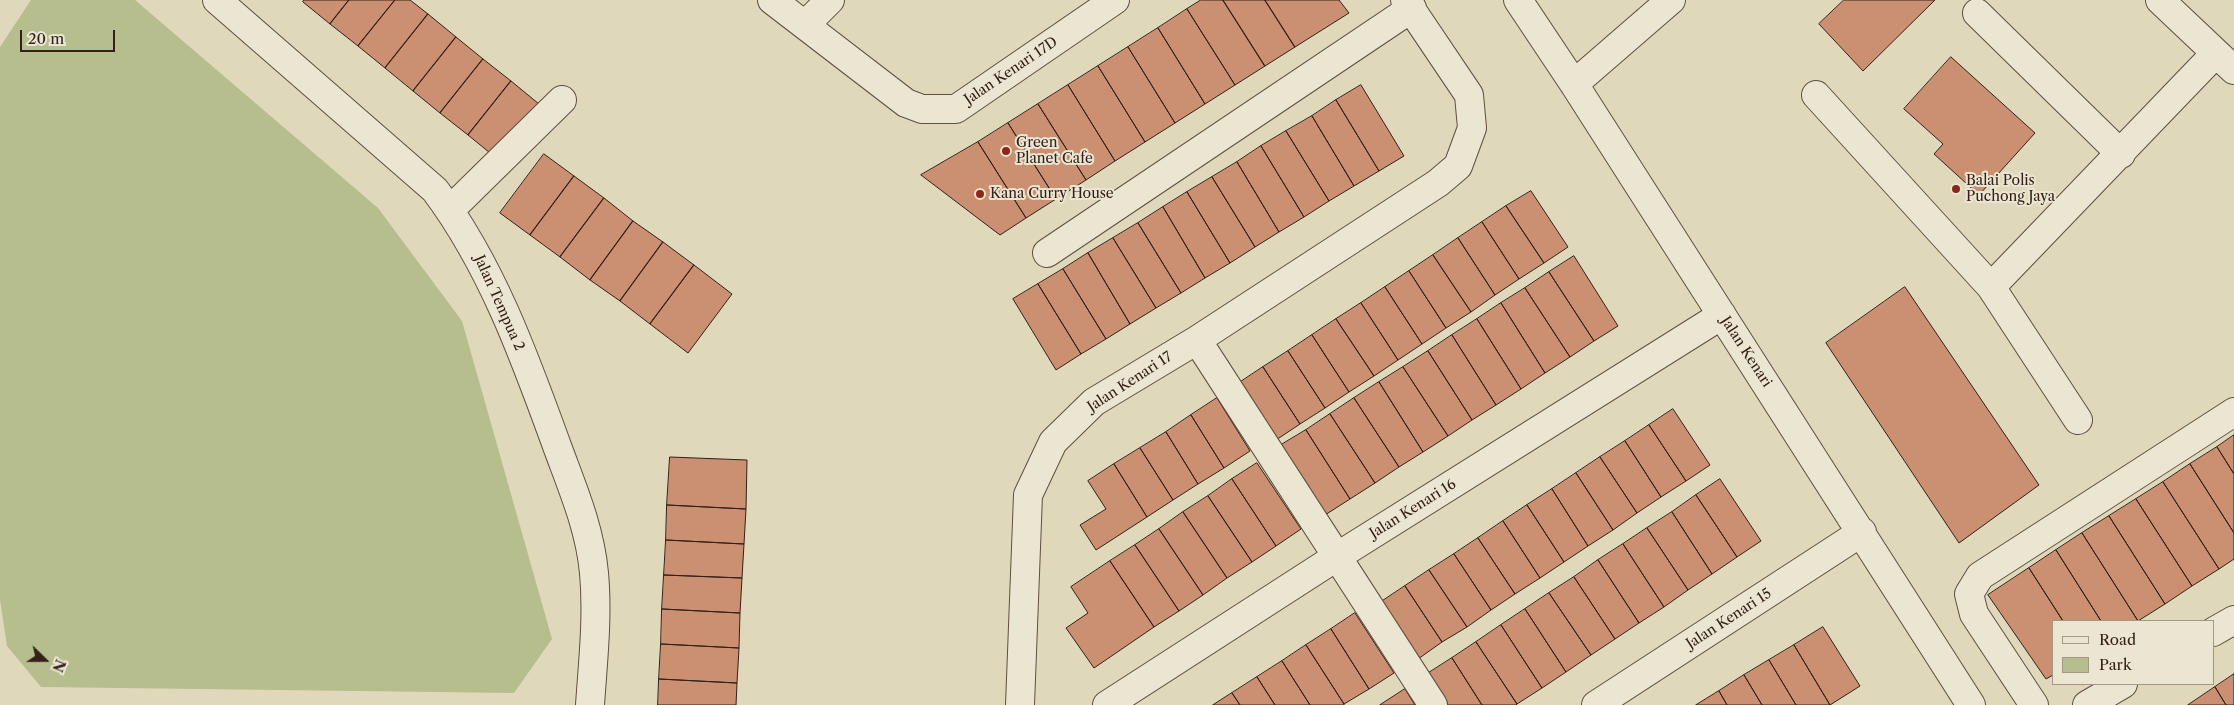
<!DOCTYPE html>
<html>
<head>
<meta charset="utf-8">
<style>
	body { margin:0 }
	#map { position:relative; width:2234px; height:705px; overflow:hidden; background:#e0d8ba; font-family:"Libre Caslon Text",serif }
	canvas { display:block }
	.legend { position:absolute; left:2052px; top:620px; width:162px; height:65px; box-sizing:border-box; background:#ebe6d2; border:1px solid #a29788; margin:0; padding:6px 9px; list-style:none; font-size:15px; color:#342019 }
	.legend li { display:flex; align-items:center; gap:10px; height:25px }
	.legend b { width:25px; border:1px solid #a29788 }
	.north { position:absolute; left:20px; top:635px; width:50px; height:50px; -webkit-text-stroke:4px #ebe6d2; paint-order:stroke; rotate:112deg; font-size:14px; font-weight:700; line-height:20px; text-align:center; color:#342019 }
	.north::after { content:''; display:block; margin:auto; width:18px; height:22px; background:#342019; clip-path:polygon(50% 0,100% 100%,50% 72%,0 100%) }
	.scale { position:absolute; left:20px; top:30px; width:95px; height:22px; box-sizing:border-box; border:2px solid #342019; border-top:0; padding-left:6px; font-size:15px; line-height:18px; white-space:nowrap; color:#342019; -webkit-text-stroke:4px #ebe6d2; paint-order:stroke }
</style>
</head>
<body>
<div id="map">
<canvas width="2234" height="705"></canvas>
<ul class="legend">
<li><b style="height:6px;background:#ebe6d2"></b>Road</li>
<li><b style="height:14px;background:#b6be8d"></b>Park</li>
</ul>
<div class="north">N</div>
<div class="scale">20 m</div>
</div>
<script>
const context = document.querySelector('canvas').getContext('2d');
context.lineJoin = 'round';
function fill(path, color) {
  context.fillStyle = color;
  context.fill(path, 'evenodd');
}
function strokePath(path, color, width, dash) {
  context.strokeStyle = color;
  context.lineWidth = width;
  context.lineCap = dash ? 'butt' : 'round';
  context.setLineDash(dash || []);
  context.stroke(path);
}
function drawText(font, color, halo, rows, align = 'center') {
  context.font = font + ' "Libre Caslon Text",serif';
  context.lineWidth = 4;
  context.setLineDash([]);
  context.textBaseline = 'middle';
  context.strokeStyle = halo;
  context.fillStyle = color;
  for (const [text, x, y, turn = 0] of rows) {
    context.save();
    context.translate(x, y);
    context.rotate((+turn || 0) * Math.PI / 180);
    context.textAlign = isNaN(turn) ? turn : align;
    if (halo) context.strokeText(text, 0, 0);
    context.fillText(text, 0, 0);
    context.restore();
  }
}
const green = new Path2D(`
	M31,0h104l243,208 84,113 90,318 -38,54 -473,-6 -34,-41 -7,-46v-553z`);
const building = new Path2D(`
	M304,0h45l-19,24 -27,-22z
	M349,0h46l-37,46 -28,-22z
	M395,0h15l18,14 -43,54 -27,-22z
	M1201,0h22l42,66 -30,19 -48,-76z
	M1223,0h42l30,47 -30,19z
	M1265,0h74l10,13 -54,34z
	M1844,0h91l-72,71 -44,-47z
	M1187,9l48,76 -30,19 -47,-76z
	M428,14l28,23 -43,54 -28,-23z
	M1158,28l47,76 -30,19 -47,-76z
	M456,37l27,22 -43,54 -27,-22z
	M1128,47l47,76 -30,19 -47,-76z
	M1951,57l84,76 -56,62 -45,-41 9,-10 -39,-35z
	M483,59l28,22 -43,54 -28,-22z
	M1098,66l47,76 -30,19 -47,-76z
	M511,81l28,23 -44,53 -27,-22z
	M1068,85l47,76 -29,19 -48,-76z
	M1361,85l43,71 -25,15 -43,-71z
	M1336,100l43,71 -25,15 -42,-70z
	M1038,104l48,76 -30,19 -48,-76z
	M1312,116l42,70 -25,15 -43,-70z
	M1008,123l48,76 -30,19 -48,-76z
	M1286,131l43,70 -25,16 -43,-71z
	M978,142l48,76 -26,17 -79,-60z
	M1261,146l43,71 -25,15 -42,-70z
	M544,154l30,22 -44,59 -30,-22z
	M1237,162l42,70 -24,15 -43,-70z
	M574,176l30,22 -44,59 -30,-22z
	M1212,177l43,70 -25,16 -43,-71z
	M1531,191l37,56 -24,16 -38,-57z
	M1187,192l43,71 -25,15 -42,-71z
	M604,198l29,23 -43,59 -30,-23z
	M1506,206l38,57 -25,16 -37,-57z
	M1163,207l42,71 -24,15 -43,-70z
	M633,221l30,21 -43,59 -30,-21z
	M1482,222l37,57 -24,16 -37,-57z
	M1138,223l43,70 -25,15 -43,-70z
	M1113,238l43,70 -26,16 -42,-71z
	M1458,238l37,57 -24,17 -38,-57z
	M663,242l31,23 -44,59 -30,-23z
	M1088,253l42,71 -24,15 -43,-70z
	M1433,255l38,57 -25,16 -37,-57z
	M1574,256l44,70 -24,15 -45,-69z
	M694,265l38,29 -44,59 -38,-29z
	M1063,269l43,70 -25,15 -43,-70z
	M1409,271l37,57 -24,16 -37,-57z
	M1549,272l45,69 -24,16 -45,-69z
	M1038,284l43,70 -25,16 -43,-71z
	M1385,287l37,57 -24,16 -37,-57z
	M1905,287l134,198 -80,58 -133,-200z
	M1525,288l45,69 -25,16 -44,-70z
	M1361,303l37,57 -24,16 -38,-57z
	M1501,303l44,70 -24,16 -44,-70z
	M1336,319l38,57 -25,16 -37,-57z
	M1477,319l44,70 -25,16 -44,-70z
	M1312,335l37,57 -24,16 -37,-57z
	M1452,335l44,70 -24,15 -44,-69z
	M1288,351l37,57 -25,16 -37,-57z
	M1428,351l44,69 -24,16 -45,-69z
	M1263,367l37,57 -24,16 -37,-57z
	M1403,367l45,69 -25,16 -44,-70z
	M1379,382l44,70 -24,15 -45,-69z
	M1217,398l33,53 -26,17 -33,-53z
	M1354,398l45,69 -24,16 -45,-69z
	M1673,409l37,56 -24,16 -37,-56z
	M1330,414l45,69 -25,16 -44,-69z
	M1191,415l33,53 -26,16 -32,-52z
	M1649,425l37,56 -25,16 -36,-56z
	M1306,430l44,69 -25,16 -44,-70z
	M1166,432l32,52 -25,16 -33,-52z
	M2234,435v39l-17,-27z
	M1625,441l36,56 -24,16 -37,-56z
	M2217,447l17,27v59l-44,-69z
	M1140,448l33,52 -26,17 -33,-53z
	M670,457l77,3 -1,49 -79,-4z
	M1600,457l37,56 -24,17 -37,-57z
	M1257,463l44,66 -25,17 -44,-67z
	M1114,464l33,53 -51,33 -16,-25 26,-16 -18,-28z
	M2190,464l44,69v26l-15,10 -56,-87z
	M1576,473l37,57 -25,16 -36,-57z
	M1232,479l44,67 -24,16 -44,-66z
	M1720,479l41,62 -24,16 -41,-62z
	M2163,482l56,87 -27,17 -56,-87z
	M1552,489l36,57 -24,16 -37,-57z
	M1696,495l41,62 -25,17 -40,-62z
	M1208,496l44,66 -25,16 -44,-66z
	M2136,499l56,87 -27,18 -56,-88z
	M667,505l79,4 -2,35 -78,-4z
	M1527,505l37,57 -24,16 -37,-57z
	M1183,512l44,66 -24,17 -44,-66z
	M1672,512l40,62 -24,16 -41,-62z
	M2109,516l56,88 -27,17 -56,-88z
	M1503,521l37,57 -25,16 -37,-56z
	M1647,528l41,62 -24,17 -41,-63z
	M1159,529l44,66 -24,16 -44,-66z
	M2082,533l56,88h-37l-45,-71z
	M1478,538l37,56 -24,16 -37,-56z
	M666,540l78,4 -2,34 -78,-3z
	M1623,544l41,63 -25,16 -41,-63z
	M1135,545l44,66 -25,16 -44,-66z
	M2056,550l45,71h-38l-34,-53z
	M1454,554l37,56 -24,17 -38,-57z
	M1598,560l41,63 -24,16 -41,-62z
	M1110,561l44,66 -60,41 -28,-40 22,-15 -17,-26z
	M2029,568l34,53h-10v54l-7,4 -58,-84z
	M1429,570l38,57 -25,15 -37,-56z
	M664,575l78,3 -2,35 -78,-4z
	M1574,577l41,62 -24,16 -42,-62z
	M1405,586l37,56 -24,17 -37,-57z
	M1549,593l42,62 -25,17 -41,-63z
	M662,609l78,4 -1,35 -78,-4z
	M1525,609l41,63 -24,16 -41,-63z
	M1355,613l39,60 -25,16 -38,-60z
	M1501,625l41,63 -25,16 -41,-62z
	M1823,627l37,59 -30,19 -36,-60z
	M1331,629l38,60 -25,15 -38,-59z
	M1476,642l41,62 -1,1h-34l-30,-47z
	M661,644l78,4 -2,35 -78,-4z
	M1306,645l38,59v1h-34l-28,-44z
	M1794,645l36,60h-34l-27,-45z
	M1452,658l30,47h-34l-21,-31z
	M1769,660l27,45h-34l-18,-30z
	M1282,661l28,44h-35l-18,-28z
	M2234,674v31h-8l-11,-18z
	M1744,675l18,30h-35l-8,-14z
	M1257,677l18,28h-35l-8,-12z
	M659,679l78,4 -1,22h-78z
	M2215,687l11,18h-38z
	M1405,689l10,16h-35z
	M1719,691l8,14h-31z
	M1232,693l8,12h-27z`);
const minor = new Path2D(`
	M217,0l218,190c57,76 90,168 122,256 15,41 33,82 37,127 4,43 -1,88 -4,132
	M772,0l134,103 16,6h34l159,-109
	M1518,0l56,84 397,621
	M2160,0l74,70
	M1977,13l144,141
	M806,24l24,-24
	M1574,84l97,-84
	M1816,95l175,192 87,133
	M450,210l112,-110
	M1047,253l365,-245
	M1991,287l225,-234
	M1197,340l236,365
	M2213,632l21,-12
	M1020,705l8,-210 25,-53 41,-40 103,-62 241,-157 20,-17 14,-38 -3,-33 -64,-95
	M1107,705l231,-149 384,-241
	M1596,705l266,-173
	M2034,705l-60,-91 -5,-20 11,-18 254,-164
	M2087,705l36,-21`);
const markers = [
	[1006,151,5,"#8f2418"],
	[1956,189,5,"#8f2418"],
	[980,194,5,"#8f2418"]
];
const streetNames = [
	["Jalan Kenari 17D",1011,71,-34],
	["Jalan Tempua 2",499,303,66],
	["Jalan Kenari",1746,352,57],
	["Jalan Kenari 17",1130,382,-33],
	["Jalan Kenari 16",1413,509,-32],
	["Jalan Kenari 15",1729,619,-33]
];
const poiNames = [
	["Green",1016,143],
	["Planet Cafe",1016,159],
	["Balai Polis",1966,181],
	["Puchong Jaya",1966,197],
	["Kana Curry House",990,194]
];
fill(green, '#b6be8d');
fill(building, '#cb8f71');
strokePath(building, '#342019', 1);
strokePath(minor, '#5f4e41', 30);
strokePath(minor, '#ebe6d2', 28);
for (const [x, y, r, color] of markers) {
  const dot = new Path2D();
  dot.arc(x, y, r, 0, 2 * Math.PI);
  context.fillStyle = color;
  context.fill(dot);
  strokePath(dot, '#ebe6d2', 2);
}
drawText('14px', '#342019', '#ebe6d2', streetNames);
drawText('14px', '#342019', '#ebe6d2', poiNames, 'left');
</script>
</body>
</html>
